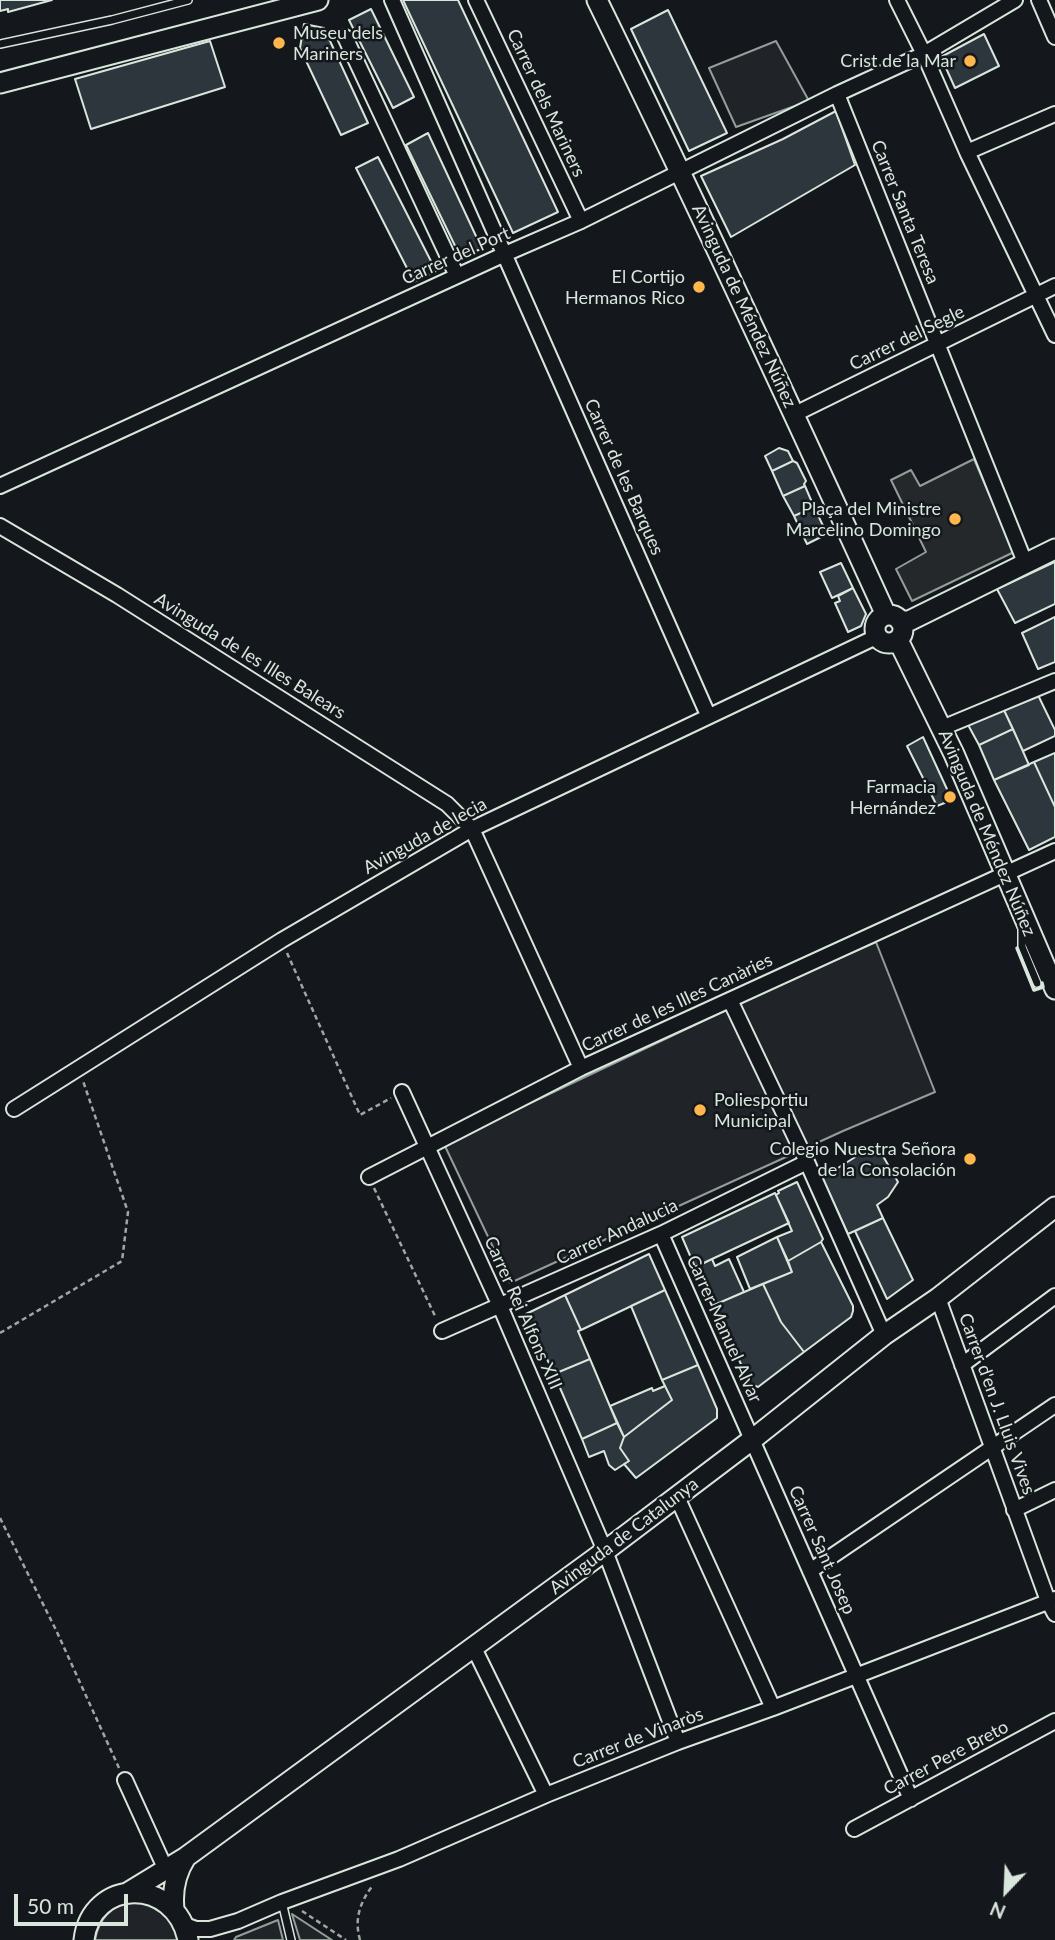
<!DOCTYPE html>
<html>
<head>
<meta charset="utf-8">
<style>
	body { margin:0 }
	#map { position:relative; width:1055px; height:1940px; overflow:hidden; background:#14181c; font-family:Lato,sans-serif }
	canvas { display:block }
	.north { position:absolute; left:971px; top:1856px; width:70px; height:70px; -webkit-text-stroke:5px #14181c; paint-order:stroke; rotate:203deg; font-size:19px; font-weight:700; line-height:28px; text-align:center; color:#d8e6dc }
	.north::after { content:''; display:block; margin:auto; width:24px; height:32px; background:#d8e6dc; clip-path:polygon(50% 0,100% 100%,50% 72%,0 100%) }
	.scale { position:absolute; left:14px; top:1894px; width:114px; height:32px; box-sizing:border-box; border:4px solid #d8e6dc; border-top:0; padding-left:9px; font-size:21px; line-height:24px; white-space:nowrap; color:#d8e6dc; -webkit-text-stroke:5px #14181c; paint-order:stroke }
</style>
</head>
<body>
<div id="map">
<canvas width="1055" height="1940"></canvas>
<div class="north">N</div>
<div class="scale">50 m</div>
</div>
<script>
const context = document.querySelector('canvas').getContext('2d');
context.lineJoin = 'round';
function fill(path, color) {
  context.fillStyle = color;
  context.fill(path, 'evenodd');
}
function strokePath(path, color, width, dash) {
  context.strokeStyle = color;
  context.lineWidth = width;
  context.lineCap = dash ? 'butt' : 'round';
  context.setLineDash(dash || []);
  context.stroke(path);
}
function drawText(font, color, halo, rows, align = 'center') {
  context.font = font + ' Lato,sans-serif';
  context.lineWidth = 5;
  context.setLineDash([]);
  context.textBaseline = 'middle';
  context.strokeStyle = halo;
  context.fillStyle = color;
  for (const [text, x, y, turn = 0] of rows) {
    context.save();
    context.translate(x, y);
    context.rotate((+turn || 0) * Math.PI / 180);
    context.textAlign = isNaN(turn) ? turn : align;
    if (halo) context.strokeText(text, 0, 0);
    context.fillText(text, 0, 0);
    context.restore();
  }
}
const green = new Path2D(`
	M776,41l33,60 -73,26 -27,-59z
	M876,942l59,150 -92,39 -333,152 -66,-139 337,-160z
	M131,1901l14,1 23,13 11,25h-84c4,-21 15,-33 36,-39z
	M292,1914l40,26h-32z
	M278,1920l5,20h-49l2,-3z`);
const parking = new Path2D(`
	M974,459l40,93 -102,49 -16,-32 30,-17 -35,-72 20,-10 9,16z`);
const building = new Path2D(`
	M0,0h52l-44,12v-3l-8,2z
	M403,0h55l100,212 -45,21z
	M371,9l43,88 -21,11 -44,-88z
	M668,10l59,123 -38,18 -58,-122z
	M304,24l20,4 44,95 -27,12 -41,-87z
	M984,34l15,32 -44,22 -14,-31z
	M210,41l15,46 -134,42 -16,-50z
	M836,111l19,54 -124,72 -30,-61 82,-37z
	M428,133l54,116 -22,7 -54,-111z
	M378,157l58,114 -22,11 -58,-114z
	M779,448l9,3 5,10 -21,10 -7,-15z
	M793,461l4,2 9,18 -2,3 1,2 -22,10 -11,-25z
	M805,486l9,21 -20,9 -11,-20z
	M814,507l13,27 -20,10 -13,-28z
	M1055,562v42l-40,19 -18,-34z
	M841,563l12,25 -21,10 -12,-26z
	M853,588l13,26 -5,12 -13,6 -13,-29 5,-2 -2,-5z
	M1055,617v45l-17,7 -16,-36z
	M1037,693l18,37v6l-32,15 -20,-43z
	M1003,708l10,21 -34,16 -12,-22z
	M1013,729l16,36 -35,15 -15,-35z
	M923,737l29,63 -15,6 -30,-60z
	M1055,753v54l-21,-45z
	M1034,762l21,45v30l-26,13 -35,-70z
	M876,1144l22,38 -10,15 -11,8 6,13 -35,16 -26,-56z
	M797,1182l26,57 -2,3 -33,19 -11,-24 15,-6 -16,-36 3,-2 -1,-2z
	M775,1193l14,30 -94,44 -13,-30z
	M883,1218l30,62 -26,19 -32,-68z
	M777,1237l15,35 -42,17 -13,-32z
	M821,1242l32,64v5l-2,6 -47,35 -23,-30 -18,-38 29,-12 -4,-11z
	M649,1254l16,36 -84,40 -16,-35z
	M712,1259l3,7 14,-7 15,33 -32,14 -14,-33 2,-1 -2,-6z
	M763,1284l18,38 23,30 -46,35 -8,-3 -36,-79z
	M665,1290l33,75 -36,15 -31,-74z
	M565,1295l16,35 -3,1 12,28 -36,15 -28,-60z
	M590,1359l27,64 -35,16 -28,-65z
	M698,1365l19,44v9l-81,60 -12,-14 5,-3 -9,-13 4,-11 48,-37 -10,-20z
	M665,1386l7,14 -48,37 -14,-31 42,-18 1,3z
	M617,1423l7,14 -4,11 9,13 -14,9 -6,-5 -5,-14 -15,6 -7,-18z`);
const path = new Path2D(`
	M287,953l73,162 31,-17
	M374,1188l62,130
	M0,1333l122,-72 6,-49 -45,-131
	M0,1518l56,112 63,138
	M302,1911l44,29
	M360,1940c-6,-21 0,-38 13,-55`);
const lane = new Path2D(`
	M0,44l112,-24 76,-20
	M1022,927v20l15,36
	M282,1902l9,38`);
const street = new Path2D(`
	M392,0l316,715
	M476,0l105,221
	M897,0l27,54 43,98 88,183
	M1039,0l16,37
	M345,37l112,239
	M837,94l189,471
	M967,152l88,-38
	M795,414l260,-128
	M0,486l505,-232 76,-33 256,-127 87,-40 91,-54
	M0,526l117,69 330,209 25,25 109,239
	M942,728l113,-47
	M730,1000l77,162 77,173
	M402,1092l98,214 105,245 73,191
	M14,1109l268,-169 190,-111 404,-192
	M369,1177l212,-109 474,-217
	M661,1234l250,565
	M938,1298l110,303 7,13
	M442,1331l219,-97 146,-72
	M962,1365l93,-69
	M677,1497l96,211
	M1014,1510l41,-20
	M810,1571l245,-166
	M473,1646l73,149
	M125,1780l41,90
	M854,1829l201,-108
	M185,1925l11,4h14l28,-8 44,-19 117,-43 147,-64 132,-53 95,-34 282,-109`);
const secondary = new Path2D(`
	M597,0c100,204 195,409 289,615
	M0,83l318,-83
	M875 629a14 14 0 1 1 28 0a14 14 0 1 1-28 0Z
	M900,621h9l146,-72
	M898,640l56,114 101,235
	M127,1893l59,-36 419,-306 148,-112 131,-104 54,-37 117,-91
	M174,1909c-2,-19 1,-35 12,-52
	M84,1940c7,-62 91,-64 104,0`);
const wall = new Path2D(`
	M1017,948l17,42 9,-3 -1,-4`);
const markers = [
	[279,43,7,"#ffb74d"],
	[970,61,7,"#ffb74d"],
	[699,287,7,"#ffb74d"],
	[955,519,7,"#ffb74d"],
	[950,797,7,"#ffb74d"],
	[700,1110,7,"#ffb74d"],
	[970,1159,7,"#ffb74d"]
];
const poiNames = [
	["Museu dels",293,33,"left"],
	["Mariners",293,54,"left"],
	["Crist de la Mar",956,61],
	["El Cortijo",685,277],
	["Hermanos Rico",685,298],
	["Plaça del Ministre",941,509],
	["Marcelino Domingo",941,530],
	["Farmacia",936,787],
	["Hernández",936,808],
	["Poliesportiu",714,1100,"left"],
	["Municipal",714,1121,"left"],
	["Colegio Nuestra Señora",956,1149],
	["de la Consolación",956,1170]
];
const streetNames = [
	["Carrer dels Mariners",546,103,65],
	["Carrer Santa Teresa",905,212,68],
	["Carrer del Port",456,256,-24],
	["Avinguda de Méndez Núñez",744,306,65],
	["Carrer del Segle",907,338,-26],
	["Carrer de les Barques",624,477,66],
	["Avinguda de les Illes Balears",250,656,32],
	["Avinguda de Méndez Núñez",987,833,67],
	["Avinguda de lecia",425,836,-29],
	["Carrer de les Illes Canàries",677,1003,-25],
	["Carrer Andalucia",617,1232,-25],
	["Carrer Rei Alfons XIII",523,1313,66],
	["Carrer Manuel Alvar",724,1329,66],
	["Carrer d'en J. Lluis Vives",997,1404,70],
	["Avinguda de Catalunya",624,1536,-37],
	["Carrer Sant Josep",822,1550,66],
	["Carrer de Vinaròs",638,1738,-21],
	["Carrer Pere Breto",946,1758,-28]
];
fill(green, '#202428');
strokePath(green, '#939e99', 2);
fill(parking, '#24282b');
strokePath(parking, '#939e99', 2);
fill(building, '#2c363c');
strokePath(building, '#d8e6dc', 2);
strokePath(lane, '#d8e6dc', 10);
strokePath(street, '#d8e6dc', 18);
strokePath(secondary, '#d8e6dc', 23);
strokePath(path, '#9da8a2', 2.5, [5, 3.5]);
strokePath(lane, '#14181c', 7);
strokePath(street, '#14181c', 14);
strokePath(secondary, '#14181c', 19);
strokePath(wall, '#d8e6dc', 3.5);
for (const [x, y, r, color] of markers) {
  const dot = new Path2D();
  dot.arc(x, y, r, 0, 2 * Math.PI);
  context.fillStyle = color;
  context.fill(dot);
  strokePath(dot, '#14181c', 2.5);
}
drawText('18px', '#d8e6dc', '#14181c', poiNames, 'right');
drawText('18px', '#d8e6dc', '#14181c', streetNames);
</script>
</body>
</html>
